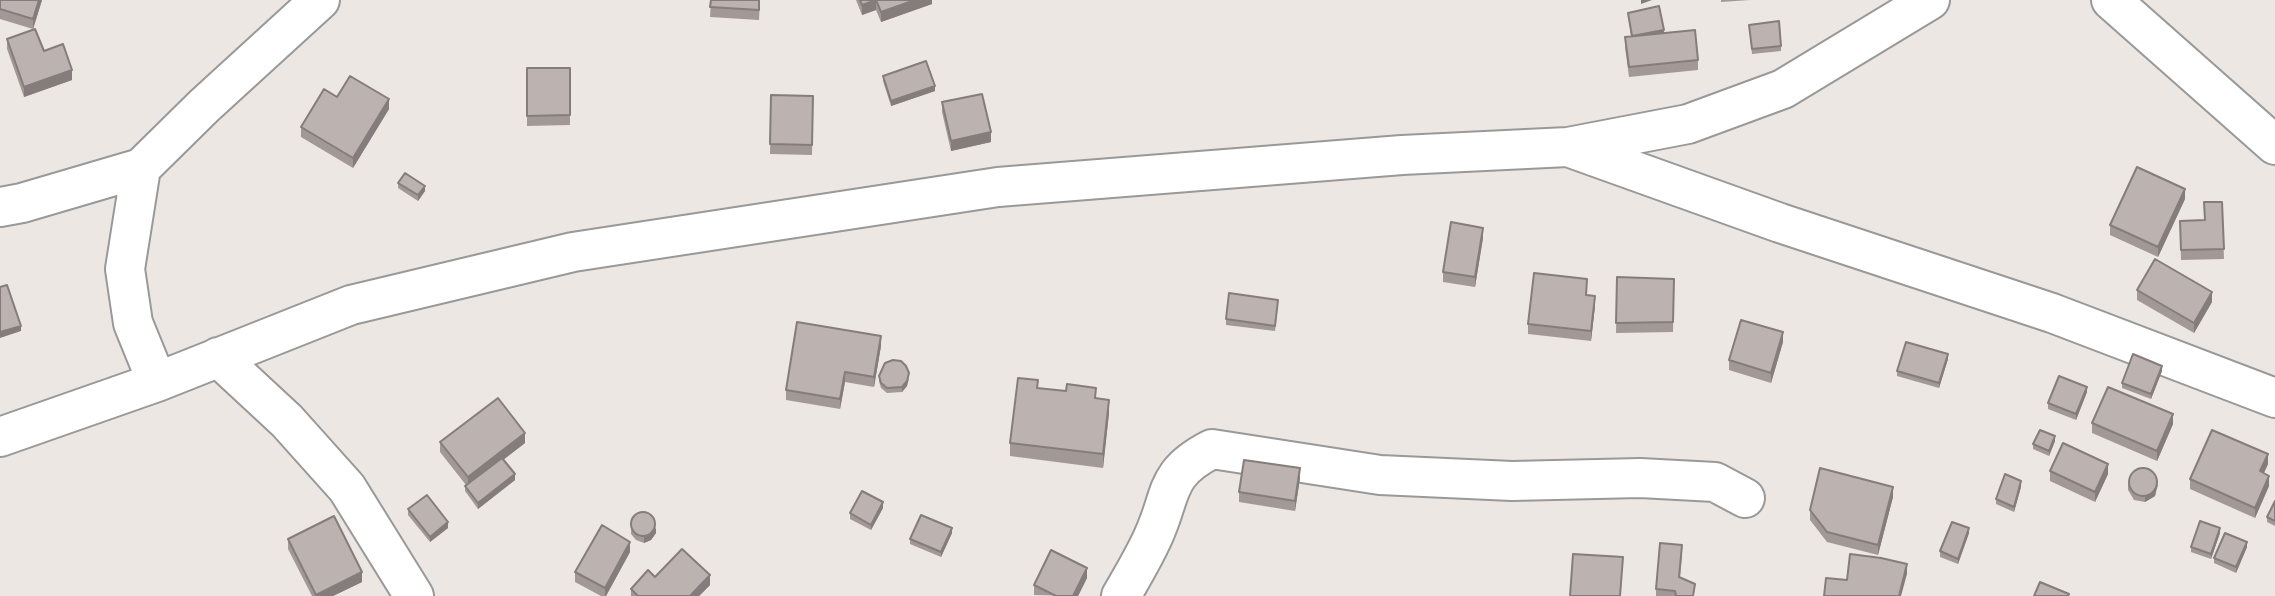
<!DOCTYPE html>
<html>
<head>
<meta charset="utf-8">
<style>
	body { margin:0 }
	canvas { display:block; background:#ece7e2 }
</style>
</head>
<body>
<canvas width="2275" height="596"></canvas>
<script>
const context = document.querySelector('canvas').getContext('2d');
context.lineJoin = 'round';
function strokePath(path, color, width, dash) {
  context.strokeStyle = color;
  context.lineWidth = width;
  context.lineCap = dash ? 'butt' : 'round';
  context.setLineDash(dash || []);
  context.stroke(path);
}
function fill(path, color) {
  context.fillStyle = color;
  context.fill(path, 'evenodd');
}
const minor = new Path2D(`
	M2111,0l164,145
	M1568,147l212,76 272,90 223,85
	M0,207l22,-4 119,-35
	M218,357l69,64 60,67 67,108
	M157,382l-24,-59 -8,-54 16,-101 63,-62 116,-106
	M0,437l157,-55 194,-77 222,-53 425,-65 404,-32 166,-8 120,-23 95,-35 147,-89
	M1121,596c11,-19 23,-39 32,-59 20,-43 10,-63 59,-88l168,26 132,6 128,-3 75,4 30,16`);
const wall = new Path2D(`
	M0,0h42l-9,29 -33,-10z
	M711,0h49l-1,20 -49,-3z
	M856,0h76v4l-51,18 -5,-12 -14,5z
	M1721,0h29l-29,2z
	M1628,13l36,20 34,27v10l-69,7 -4,-30v-10l6,-1z
	M1749,25l32,21v5l-29,3z
	M7,39l37,12 28,29 -48,17 -17,-48z
	M527,68h43v57l-43,1z
	M883,76l52,15 -44,15 -8,-25z
	M771,95l42,1 -1,59 -42,-1z
	M337,97l52,12 -36,59 -52,-31v-10z
	M942,102l49,40 -40,9 -9,-39z
	M398,183l27,8 -7,10 -20,-13z
	M2185,199l-27,58 -48,-22v-10z
	M2204,202h18l2,57 -43,1 -1,-39 24,-1z
	M1483,238l-8,49 -32,-5v-10z
	M1617,277l57,2 -1,53 -57,1z
	M2137,290l75,12 -18,31 -57,-33z
	M1587,295l8,11 -4,35 -63,-7v-10z
	M1278,305l-3,26 -49,-6v-6z
	M1783,342l-12,41 -42,-13v-10z
	M881,346l-7,41 -29,-5 -5,27 -54,-9v-10z
	M1948,359l-9,29 -42,-12v-5z
	M2162,371l-11,28 -29,-11v-5z
	M879,376l30,3 -2,7 -5,6 -15,1 -6,-5 -2,-7z
	M1038,388l58,10 13,15 -6,55 -93,-12v-13z
	M2087,392l-11,28 -28,-11v-6z
	M2092,423l81,1 -16,37 -65,-28z
	M2055,441l-6,15 -16,-7v-5z
	M440,442l85,1 -22,17 12,20 -37,29 -13,-18v-5l1,-1 -26,-33z
	M2268,464l-4,9 5,13 -14,32 -65,-29v-10z
	M2050,471l58,3 -13,28 -45,-21z
	M1300,478l-5,33 -56,-9v-10z
	M2128,484l30,1 -3,11 -10,6 -11,-2 -6,-10z
	M2021,487l-7,25 -18,-8v-5z
	M1893,497l-15,58 -51,-13 -17,-22v-10z
	M2275,501v25l-8,-4v-5z
	M883,508l-12,22 -21,-11v-6z
	M408,509l40,19 -18,14 -22,-27z
	M631,526l25,7 -5,7 -7,3 -8,-3 -5,-6z
	M952,533l-11,24 -31,-13v-5z
	M1969,533l-11,31 -18,-7v-6z
	M2220,533l-9,26 -20,-7v-5z
	M288,539l74,43 -29,14h-21l-24,-47z
	M2247,547l-11,26 -22,-10v-5z
	M630,552l-24,44h-5l-26,-14v-10z
	M1682,555l-2,23 14,18h-38v-7z
	M655,577l55,8 -11,11h-68v-7z
	M1087,578l-9,18 -44,-1v-10z`);
const shadedWall = new Path2D(`
	M39,0h3l-9,29v-10z
	M876,0v10l-14,5v-10z
	M915,0h17v4l-51,18v-10z
	M1641,0h11l-11,4z
	M1664,30v5l-32,1z
	M72,70v10l-48,17v-10z
	M935,86v5l-44,15v-5z
	M389,99v10l-36,59v-10z
	M991,132v10l-40,9v-10z
	M425,186v5l-7,10v-6z
	M2185,189v10l-27,58v-10z
	M1483,228v10l-8,49v-10z
	M2212,292v10l-18,31v-10z
	M1595,296v10l-4,35v-10z
	M21,326v5l-21,7v-6z
	M1783,332v10l-12,41v-10z
	M881,336v10l-7,41v-10z
	M1948,354v5l-9,29v-5z
	M2162,366v5l-11,28v-5z
	M845,372v10l-5,27v-10z
	M909,373l-2,13 -5,6v-5z
	M2087,387v5l-11,28v-6z
	M1109,400v13l-6,55v-14z
	M2173,414v10l-16,37v-10z
	M525,433v10l-57,44v-10z
	M2055,436v5l-6,15v-5z
	M2268,454v10l-8,17v-10z
	M2108,464v10l-13,28v-10z
	M1300,468v10l-5,33v-10z
	M515,474v6l-37,29v-6z
	M2269,476v10l-14,32v-10z
	M2158,480l-3,16 -10,6v-5z
	M2021,481v6l-7,25v-5z
	M1893,487v10l-15,58v-10z
	M883,502v6l-12,22v-5z
	M448,522v6l-18,14v-5z
	M656,528v5l-5,7 -7,3v-6z
	M952,528v5l-11,24v-5z
	M1969,528v5l-11,31v-5z
	M2220,528v5l-9,26v-5z
	M630,542v10l-24,44h-1v-8z
	M2247,542v5l-11,26v-6z
	M1907,564v10l-6,22h-2z
	M1087,568v10l-9,18h-5z
	M362,572v10l-29,14h-17v-1z
	M710,575v10l-11,11h-9z`);
const building = new Path2D(`
	M0,0h39l-6,19 -33,-10z
	M711,0h48v10l-49,-3z
	M860,0h16l-14,5z
	M876,0h39l-34,12z
	M1659,6l5,24 -32,6 -4,-23z
	M1779,21l2,25 -29,3 -3,-24z
	M35,29l9,22 19,-7 9,26 -48,17 -17,-48z
	M1695,30l3,30 -69,7 -4,-30z
	M926,61l9,25 -44,15 -8,-25z
	M527,68h43v47l-43,1z
	M350,76l39,23 -36,59 -52,-31 23,-38 13,8z
	M982,94l9,38 -40,9 -9,-39z
	M771,95l42,1 -1,49 -42,-1z
	M2137,167l48,22 -27,58 -48,-22z
	M405,173l20,13 -7,9 -20,-12z
	M2204,202h18l2,47 -43,1 -1,-29 25,-1z
	M1451,222l32,6 -8,49 -32,-5z
	M2155,259l57,33 -18,31 -57,-33z
	M1534,273l53,6 -1,16 9,1 -4,35 -63,-7z
	M1617,277l57,2 -1,43 -57,1z
	M7,285l14,41 -21,6v-45z
	M1229,293l49,7 -3,26 -49,-7z
	M1741,320l42,12 -12,41 -42,-13z
	M797,322l84,14 -7,41 -29,-5 -5,27 -54,-9z
	M1906,342l42,12 -9,29 -42,-12z
	M2133,354l29,12 -11,28 -29,-11z
	M893,360l8,1 5,5 3,7 -2,8 -5,6 -15,1 -6,-5 -2,-7 6,-13z
	M2059,376l28,11 -11,27 -28,-11z
	M1018,378l20,2 -1,8 29,3 1,-7 29,4 -1,10 14,2 -6,54 -93,-11z
	M2108,387l65,27 -16,37 -65,-28z
	M498,398l27,35 -57,44 -28,-35z
	M2040,430l15,6 -6,15 -16,-7z
	M2212,430l56,24 -8,17 9,5 -14,32 -65,-29z
	M2063,443l45,21 -13,28 -45,-21z
	M502,458l13,16 -37,29 -13,-17z
	M1244,460l56,8 -5,33 -56,-9z
	M2129 482a14 14 0 1 1 28 0a14 14 0 1 1-28 0Z
	M1820,468l73,19 -15,58 -51,-13 -17,-22z
	M2005,474l16,7 -7,26 -18,-8z
	M862,491l21,11 -12,23 -21,-12z
	M427,495l21,27 -18,15 -22,-28z
	M2275,501v20l-8,-4z
	M631 524a12 12 0 1 1 24 0a12 12 0 1 1-24 0Z
	M921,515l31,13 -11,24 -31,-13z
	M334,516l28,56 -46,23 -28,-56z
	M2200,521l20,7 -9,26 -20,-7z
	M1952,522l17,6 -11,31 -18,-8z
	M602,525l28,17 -25,46 -30,-16z
	M2225,533l22,9 -11,25 -22,-9z
	M1660,543l22,2 -3,32 16,7 -2,12h-17l-1,-5 -19,-2z
	M682,549l28,26 -20,21h-52l-7,-7 17,-19 7,7z
	M1051,550l36,18 -14,28h-17l-22,-11z
	M1573,554l50,3 -3,39h-50z
	M1850,554l31,4 26,6 -8,32h-75l2,-18 21,2z
	M2040,582l29,12 -1,2h-34z`);
strokePath(minor, '#999', 42);
strokePath(minor, '#fff', 38);
fill(wall, '#a29997');
fill(shadedWall, '#847d7b');
fill(building, '#bcb2b0');
strokePath(building, '#847d7b', 2);
</script>
</body>
</html>
